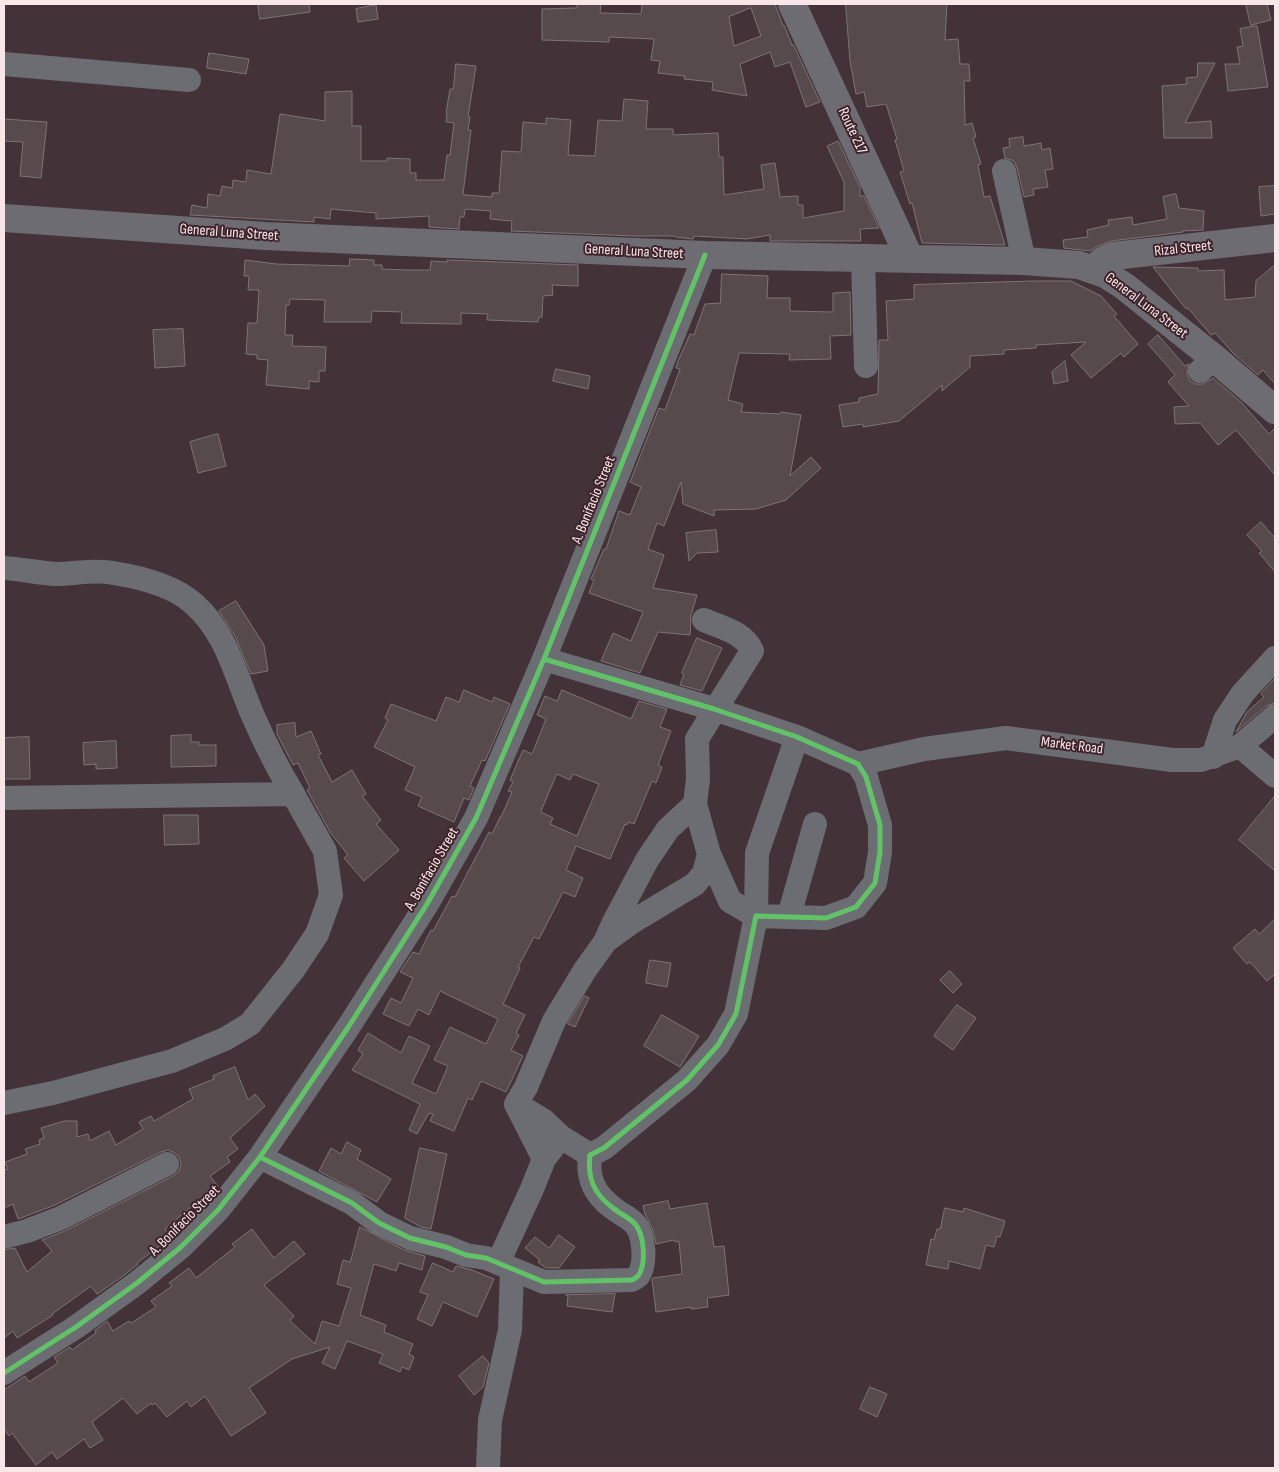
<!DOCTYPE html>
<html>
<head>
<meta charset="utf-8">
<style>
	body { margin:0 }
	#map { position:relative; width:1279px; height:1472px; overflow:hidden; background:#433338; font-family:"Sofia Sans Condensed",sans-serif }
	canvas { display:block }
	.frame { position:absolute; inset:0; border:5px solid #f8e6e9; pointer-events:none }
</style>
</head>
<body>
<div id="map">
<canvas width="1279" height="1472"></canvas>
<div class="frame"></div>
</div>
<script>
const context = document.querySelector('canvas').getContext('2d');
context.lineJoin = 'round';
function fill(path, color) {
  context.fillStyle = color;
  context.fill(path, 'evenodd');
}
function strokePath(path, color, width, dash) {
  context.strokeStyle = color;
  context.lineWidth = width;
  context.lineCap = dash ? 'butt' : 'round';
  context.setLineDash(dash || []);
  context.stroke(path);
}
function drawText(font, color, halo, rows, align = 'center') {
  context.font = font + ' "Sofia Sans Condensed",sans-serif';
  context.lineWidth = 4;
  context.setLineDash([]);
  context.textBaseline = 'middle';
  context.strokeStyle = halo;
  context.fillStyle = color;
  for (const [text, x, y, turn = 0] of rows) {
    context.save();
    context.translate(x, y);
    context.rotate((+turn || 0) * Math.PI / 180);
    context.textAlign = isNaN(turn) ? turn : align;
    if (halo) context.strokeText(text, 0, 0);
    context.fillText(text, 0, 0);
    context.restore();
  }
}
const building = new Path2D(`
	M258,4h51l1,8 -50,7z
	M577,4h24l-1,9 41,1 1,-10h133l8,22 1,-1 8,20 1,-1 27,58 -14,5 -16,-45 -15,5 -5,-15 -30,12 7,32 -35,-6 1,-8 -29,-3 1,-3 -27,-3 2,-12 -9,-1 3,-21 -45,-2v5l-67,-2v-31l35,-1zM751,8l10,28 -27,10 -5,-29z
	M846,4h101l-2,36 13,-1 2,25h9l1,17h-6l1,44 7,-2 4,14 -3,1 8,26 -3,1 6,32 6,-1 15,49 -83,-2 -10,-40 -2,1 -10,-32 4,-1 -9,-31 2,-1 -11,-35 -19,3 -3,-15 -8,2 -6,-33z
	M1246,4h21l4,16 -20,5z
	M376,5l2,14 -20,3 -2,-13z
	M1257,26l11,61 -40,4 -3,-27h15l-3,-17 6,-1 -3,-17z
	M209,53l40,6 -3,15 -39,-6z
	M1198,63h17l-30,60 26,-2 1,17h-48l-2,-52 25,-2 -1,-6 11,-1z
	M456,64l20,2 -8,51h2l-2,13h3l-8,64 2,1 27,2v-4h7l3,-42 19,1 2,-30 23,2v-6l25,2 -3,35 27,1 3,-36 24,1 2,-22 24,2 -2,28h27v6l45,-2 1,24h4l1,38 40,-6 -3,-24 14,-2 5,34 18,-1v9h5v13l41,-7v-29l-17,-36 11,-5 22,46v9h4l15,32 -19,1 1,12h-91v-6l-23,4 -53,-3 -1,3 -18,-2v-1h-40l-124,-5 1,-10 -22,-2 1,-8 -26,-2 -1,8h-4l-1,12 -30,-2v-11l-53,3v-6l-45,-4 -1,10 -16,-2v5l-124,-7 2,-10 15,3 1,-14 12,2 2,-10 10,2 1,-8 13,2 1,-12 24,4 9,-60 45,7v-29l27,-1v35h9v35h26v-3l23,1v14h6v7h28l3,-25h3l4,-32 -8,-1 1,-9h-1l4,-24h3z
	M4,119l43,3 -6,56 -21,-2 3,-34 -19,-1z
	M1023,137l1,9 17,-3 1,7 8,-2 3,21 -8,1 3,17 -15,2 1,6 -10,2 -7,-29 -3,-7 -9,-3 -2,-10 7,-1 -1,-8z
	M1275,186v28l-14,2 -2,-29z
	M1176,194l3,14 25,3 -1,19 -20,1v1l-72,9 -15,6 -6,4 -26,-3 -1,-8 25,-3 -1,-7 22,-5 -1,-5 24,-3 1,8 34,-6 -4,-22z
	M350,259l24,1v5h8v4l23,1h25l1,-9 16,1v-2l131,5v21l-26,-1 1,10 -10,1 -1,21h-3l-1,5 -51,-2 1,-6 -27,-1v11l-60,-1 1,-11 -30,-1 -1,11h-47l1,-22 -35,-1 -1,6h-3l-1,30h8l-1,11 34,1 -1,24h-6v11l-10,-1v8l-43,-4 2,-25 -11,-1v-4l-11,-1 2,-31h9l2,-33h-11l1,-14h-5l1,-16 31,4 73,2z
	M1275,265v119l-12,-14 -5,5 -24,-21 -19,-21 -4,2 -23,-27 -2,1 -33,-42 45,1v3l26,-1 1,30 30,-3 1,-16z
	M722,274l46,2 -1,22h23v13l43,1v-19l17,-1 1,43 -21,1 1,23 -42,1 1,-6 -51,-1 -11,47 15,4 -2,8 39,2 1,-2 20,3 -11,61 21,-19 10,11 -35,32 -30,9 -42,1v6l-31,-12 -2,-22 -17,44 -7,-3 -9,26 16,6 -11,33 44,7 -6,20 -1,20 -32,-3 -18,41 -39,-12 12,-28 18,8 12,-29 -54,-19 5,-13 -3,-1 13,-30h2l13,-38 11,4 11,-28 -11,-5 29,-74 6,2 15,-41 -4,-1 2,-7 12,-27 4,1 11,-31 15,-1z
	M1033,281h38l30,15 16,18 -3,2 24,28 -14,13 -3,-4 -30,25 -20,-23 15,-13 -50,3v3l-32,2v4l-34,2v11l-28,24v-6l-43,36 -36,6v-3l-20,3 -4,-22 20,-3v-4l19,-4 1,-54h9l-2,-39 28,-2v-14z
	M183,329l2,37 -30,2 -2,-38z
	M1158,335l27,31 4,-2 -2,10 3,7 6,3h7l10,-6 28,24 28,32 6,-6v47l-39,-45 -18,15 -18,-22 -25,1 -1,-17 15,-1 -21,-24 7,-7 -27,-31z
	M1065,361l3,20 -14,3 -2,-12z
	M556,369l34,7 -2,13 -35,-8z
	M218,434l8,32 -28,7 -8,-31z
	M1261,522l14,16v34l-16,-19 3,-2 -15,-16z
	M716,530l2,22 -21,1 -8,8 -3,-28z
	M236,601l28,44 4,26 -17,3 -16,-38 -16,-25z
	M697,638l25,10 -20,43 -22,-6 4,-11 -2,-1z
	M1275,678v25l-9,3 -30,26 11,-20 17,-15 -3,-3z
	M464,690l28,12 2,-5 16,7 -25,57 -3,-1 -12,26 4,2 -5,12 -5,-2 -10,24 -36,-16 4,-9 -17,-7 10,-23 -41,-20 14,-27 -3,-2 6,-14 45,17 10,-24 13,5z
	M562,690l69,29 8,-18 28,8 -7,18 11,4 -13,34 4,2 -6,16 -4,-2 -18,43 -6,-2 -1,3 -2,-1 -15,35 -34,-13 -10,24 17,8 -8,19 -12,-5 -24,47 -5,-2 -16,30 2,1 -17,36 22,11 -9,18 3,2 -8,15 12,6 -17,36 -25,-11 -9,19 -4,-2 -14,33 -24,-10 3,-7 -4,-1 -12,21 -8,-4 11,-26 -68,-34 11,-16 -5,-4 10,-17 33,20 8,-17 21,10 -18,37 24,11 12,-28 -14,-6 16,-33 36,17 12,-25 -58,-28 -11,24 -11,-6 -9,17 -26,-12 8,-16 10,5 12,-25 -13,-6 13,-20 6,2 12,-24 2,1 19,-35 3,1 34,-65 3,2 8,-17h1l11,-25 -4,-1 5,-9 -3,-2 13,-30 9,4 14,-35 -9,-4 8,-19 12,5zM557,774l13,6 3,-6 26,10 -22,52 -27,-12 3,-6 -12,-6z
	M295,723l1,14 15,-6 10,23 -3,1 14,27 20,-12 14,24 -4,2 19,24 -5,4 23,26 -35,31 -20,-23 4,-3 -18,-23 -23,-42 3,-2 -12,-25 -5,2 -16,-31v-9z
	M191,735v7h8v3h17v21l-45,1v-31z
	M29,737l1,42h-26v-41z
	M116,741l1,27 -21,1v-5l-12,1 -1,-22z
	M1275,796v75l-36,-31z
	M164,815h34l1,29 -34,1z
	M1275,919v55l-8,7 -17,-19 -3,2 -14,-16 22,-19 4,5z
	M650,960l21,3 -4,24 -21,-4z
	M950,971l12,13 -9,9 -13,-13z
	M585,996l4,2 -14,29 -7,-3z
	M957,1005l19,13 -23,32 -19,-14z
	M662,1015l37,21 -19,31 -36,-21z
	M235,1067l13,33 7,-6 10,12 -35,32 8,11 -11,8 3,5 -20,14 8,10 -26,22 -1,-1 -26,22 5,9 -33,25 1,1 -15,12 -26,18 -6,-8 -39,28 1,1 -36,23 -4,-7 -9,7v-88l11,-2 12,24 25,-21 -10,-11 25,-10 106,-54 6,-5 2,-7 -2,-7 -4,-4 -7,-3 -7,2 -106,53 -37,14 -5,-15 -9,4v-38l4,-1 -3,-7 22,-8 -2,-5 15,-5 -1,-4 5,-2 -3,-10 23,-7h13v16l11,-3 2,7 19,-10 7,14 27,-16 -4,-7 12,-6 3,5 39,-22 -4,-10 25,-10 -1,-3z
	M347,1142l14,8 -4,9 34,20 -14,23 -58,-31 12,-23 10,6z
	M420,1148l27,6 -16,75 -10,-2 -16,-9z
	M668,1201l2,8 37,-6 7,44 10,-1 5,49 -22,3 1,9 -17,2v-2l-35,5 -4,-33 1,-1 29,-4 -3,-33 -4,1 -1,-2 -18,4 -3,-14 -8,-16 -2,-8z
	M945,1208l18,4 1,-4 41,13 -5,16 -3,-1 -3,11 -8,-2 -6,24 -31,-8 -1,8 -22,-4 5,-26 3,1 3,-11h3z
	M360,1227l44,23 21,6 -3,14 -23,-7 -3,8 -22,-7 -14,51 26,10 -2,7 29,12 -4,10 5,3 -5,13 -7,-3 -2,5 -21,-9 4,-9 -36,-13 -12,28 -13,-6 8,-16 -38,12 -43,29 17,25 -35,23 -26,-40 -14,11 -4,-6 -20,16 -12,-14 -3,2 -1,-2 -14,11 -14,-16 -31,24 11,18 -13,8 -6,-9 -27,20 -5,-7 -16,13 -24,-32 -3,3 -5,-7v-39l21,-14 4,6 29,-19 -4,-6 16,-10 2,3 24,-17 -1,-3 12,-9 6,10 16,-10 2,2 25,-16 -5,-6 21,-15 -3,-3 20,-15 7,10 39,-31 -3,-3 20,-15 22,29 20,-17 11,13 -41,31 30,31 -4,5 25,23 7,-23 17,5 12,-38 -14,-4 6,-24 7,2z
	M559,1235l16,12 -16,21h-13l-8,-6 2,-2 -15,-12 10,-11 14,11z
	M433,1263l20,9 3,-6 16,4 22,9 -17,38 -34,-15 -11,24 -15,-7 11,-24 -8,-3z
	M615,1294l-3,18 -45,-6 1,-10 -2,-1z
	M483,1356l6,7 -6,24 -9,8 -15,-19z
	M870,1387l17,7 -10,23 -17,-8z`);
const minor = new Path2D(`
	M4,64l185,16
	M1004,171l20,90
	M863,258l3,108
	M1200,371l14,-13
	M4,568c17,1 35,5 52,6 19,0 39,-5 57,-1 26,4 61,13 81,31 33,29 42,73 59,112 12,27 25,53 40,78
	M704,620c18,8 40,12 48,31l-55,88 1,40 -3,25 14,50 21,47 26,15 1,-63 40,-116
	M1240,746l35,30
	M1213,757l12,-37 18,-27 32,-35
	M858,764l66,-15 82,-11 166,22h29l39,-14 35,-30
	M4,798l289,-4 32,57 6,44 -14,39 -24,36 -43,54 -25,15 -53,22 -119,32 -49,10
	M789,916l26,-92
	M607,940l25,-18 63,-38 9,-11 5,-19
	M516,1104l27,16 18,17
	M260,1157l92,46 27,20 31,15 36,9 20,8 20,3 58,24 88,-2c1,0 6,-4 6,-4 9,-12 6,-42 -3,-52 -6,-7 -15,-10 -22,-16 -19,-14 -26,-30 -23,-53l14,-7 83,-68 31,-35 18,-31 20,-98 70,2 30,-11 19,-24 5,-31v-27l-14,-48 -8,-13 -61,-27 -83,-28 -170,-50
	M544,1159l-28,-55 10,-17 28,-66 31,-51 20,-28 8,-18 34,-64 21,-31 27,-25
	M4,1237l23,-6 34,-13 106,-54
	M498,1263l34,-74 12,-30 17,-22 29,18
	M4,1373l72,-46 61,-44 44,-36 37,-37 42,-53 89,-131 78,-122 49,-86 68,-159 161,-404
	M488,1468l2,-48 20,-90 2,-60`);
const major = new Path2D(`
	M792,4l118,255
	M4,218l261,18 440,19 319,6 55,4 26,9 19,12 90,72 61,52
	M1095,269l7,-8 11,-5 162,-18`);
const cycleway = new Path2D(`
	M260,1157l92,46 27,20 31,15 36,9 20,8 20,3 58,24 88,-2c1,0 6,-4 6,-4 9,-12 6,-42 -3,-52 -6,-7 -15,-10 -22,-16 -19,-14 -26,-30 -23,-53l14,-7 83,-68 31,-35 18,-31 20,-98 70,2 30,-11 19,-24 5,-31v-27l-14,-48 -8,-13 -61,-27 -83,-28 -170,-50
	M4,1373l72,-46 61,-44 44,-36 37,-37 42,-53 89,-131 78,-122 49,-86 68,-159 161,-404`);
const streetNames = [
	["Route 217",852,131,65],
	["General Luna Street",229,233,4],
	["Rizal Street",1183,249,-6],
	["General Luna Street",634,252,3],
	["General Luna Street",1146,306,37],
	["A. Bonifacio Street",594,500,-68],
	["Market Road",1072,746,7],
	["A. Bonifacio Street",432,869,-60],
	["A. Bonifacio Street",185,1221,-45]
];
fill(building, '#564a4d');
strokePath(building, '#807276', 1);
strokePath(minor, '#6b6d72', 24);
strokePath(major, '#6e6c73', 28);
strokePath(cycleway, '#61c268', 5);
drawText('15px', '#f8e6e9', '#3e232a', streetNames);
</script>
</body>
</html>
